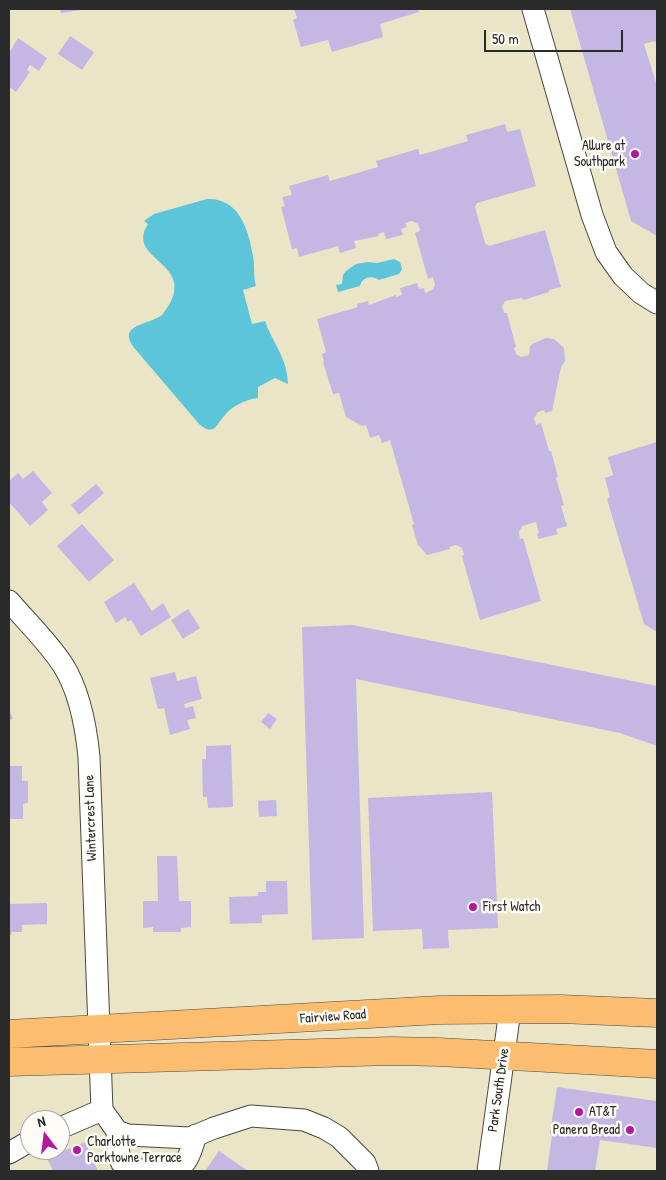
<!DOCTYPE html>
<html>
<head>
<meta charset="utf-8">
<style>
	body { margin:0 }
	#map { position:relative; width:666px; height:1180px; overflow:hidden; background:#eae5c6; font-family:"Patrick Hand",sans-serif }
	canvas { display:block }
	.frame { position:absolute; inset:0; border:10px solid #2b2b2b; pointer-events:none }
	.north { position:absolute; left:20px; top:1110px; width:50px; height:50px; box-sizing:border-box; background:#fdfcf7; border:1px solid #a9a8a5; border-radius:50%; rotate:345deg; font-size:14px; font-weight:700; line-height:20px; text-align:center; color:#2b2b2b }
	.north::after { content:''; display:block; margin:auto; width:18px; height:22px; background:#b5179e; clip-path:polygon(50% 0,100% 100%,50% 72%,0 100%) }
	.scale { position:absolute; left:484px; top:30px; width:139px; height:22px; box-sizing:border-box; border:2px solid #2b2b2b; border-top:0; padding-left:6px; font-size:15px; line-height:18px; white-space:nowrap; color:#2b2b2b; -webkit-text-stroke:4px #fdfcf7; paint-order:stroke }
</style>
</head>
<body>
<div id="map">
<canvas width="666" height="1180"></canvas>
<div class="frame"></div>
<div class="north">N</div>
<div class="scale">50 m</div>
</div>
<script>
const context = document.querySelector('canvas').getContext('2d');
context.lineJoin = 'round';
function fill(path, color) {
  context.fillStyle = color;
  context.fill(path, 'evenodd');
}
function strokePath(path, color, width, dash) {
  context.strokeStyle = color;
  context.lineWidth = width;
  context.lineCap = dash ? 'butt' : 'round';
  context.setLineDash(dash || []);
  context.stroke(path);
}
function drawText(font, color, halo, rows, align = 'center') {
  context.font = font + ' "Patrick Hand",sans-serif';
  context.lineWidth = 5;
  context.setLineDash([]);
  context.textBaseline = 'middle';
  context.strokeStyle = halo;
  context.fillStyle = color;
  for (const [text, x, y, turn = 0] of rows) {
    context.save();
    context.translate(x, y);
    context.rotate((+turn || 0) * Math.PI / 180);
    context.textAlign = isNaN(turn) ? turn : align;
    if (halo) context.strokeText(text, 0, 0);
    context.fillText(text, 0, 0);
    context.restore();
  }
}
const water = new Path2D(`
	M207,199c32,-1 41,29 46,57 2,10 0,20 3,30l-13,4 9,34 13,-3c8,23 22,36 23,63l-13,-6 -17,9v11c-15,2 -28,9 -37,22 -3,3 -4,7 -8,9 -6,2 -10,-2 -14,-5l-63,-74c-21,-26 11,-24 26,-35 43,-53 -39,-53 -14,-91l-4,-3 10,-7z
	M394,259l6,3 2,7 -3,5 -20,6c-7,-5 -17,-3 -19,6l-22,6 -2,-7 6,-1 1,-9 3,-4 10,-7 12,-2 9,1z`);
const building = new Path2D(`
	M60,9h21v1l-20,3z
	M294,9h124l1,3 -39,12 3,13 -51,15 -4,-12 -27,7 -8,-27 4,-2z
	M570,9h87v36l-2,-4 -11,3 13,42v150l-26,-15z
	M70,36l24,16 -12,18 -24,-16z
	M18,38l29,20 -8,13 -9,-6 -3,5 3,2 -14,20 -7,-5v-34z
	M505,124l2,8 13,-3 16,57 -59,17 -2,4 10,36 4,3 56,-16 16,57 -12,3v2l-26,8 -1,-2 -17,3 -3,6 2,6h3l9,34 -2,1 2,6 5,3 8,-2 1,-9 2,-2 14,-6 8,1 10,9 1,13 -4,6 -9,44 -7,2 -1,-3 -6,2 -4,6 2,7 5,-2 8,28h2l7,26 -2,1 8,27 -3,1 6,20 -11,3 2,5 -19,5 -2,-5 2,-1 -3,-11 -14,4 -3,6 1,7 3,-1 18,63 -61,19 -18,-64 2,-1 -2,-7 -6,-3 -7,2 1,2 -23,6 -9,-10 -6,-20 2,-1 -24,-84 -8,3 -3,-8 -9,3 -4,-13 -4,1 -16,-9 -7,-24 -6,1 -10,-32h1l-2,-8 4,-2 -9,-33 41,-12 -1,-3 11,-3 1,4 27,-10v2l6,-2 -2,-7 17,-5 2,6 5,-1 1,5 7,-3 3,-5 -2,-8 -5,2 -13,-46 5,-2 -2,-7 -6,-3 -7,2 2,4 -6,2 2,6 -17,4 -2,-7 -6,2 1,2 -25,5 2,7 -16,5 -2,-7 -39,11 -2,-9 -5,1 -11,-42 4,-1 -3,-9 10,-2 -3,-9 39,-11 2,6 48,-14 -2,-6 42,-12 2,6 48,-14 -2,-6z
	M657,442v190l-13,-8 -37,-125 3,-2 -5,-19 8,-3 -5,-18z
	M33,471l19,22 -10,9 6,8 -18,16 -21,-24v-21l9,-8 5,6z
	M96,484l8,9 -25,22 -8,-10z
	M82,524l32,36 -25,22 -32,-36z
	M134,583l18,28 11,-8 8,14 -30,19 -10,-16 -3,2 -3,-5 -9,6 -12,-21z
	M188,609l12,19 -17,11 -12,-19z
	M353,625l304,61v60l-37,-13 -264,-54 8,259 -52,2 -10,-313z
	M175,672l2,9 19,-5 6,23 -18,5 1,4 8,-2 3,12 -9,2 3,9 -20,6 -6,-27 -6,1 -8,-31z
	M9,709l4,10 -4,1z
	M268,713l9,6 -7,10 -9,-7z
	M231,745l2,62 -25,1 -1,-11h-4l-1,-38h4v-13z
	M9,766h13v15h6v22l-5,1v15h-14z
	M492,792l6,136 -50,2 1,18 -26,1 -1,-20 -49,2 -5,-133z
	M276,800l1,16 -18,1 -1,-16z
	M157,856h20l2,45h12v26l-10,1v4h-28v-5l-10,1v-27h15z
	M266,881h21l1,33 -26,1v8l-32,1 -1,-27 29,-1v-4h8z
	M47,903v21l-25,1v7h-11l1,3h-3v-31z
	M557,1087l100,14v47l-57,-8 -5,31h-48l5,-36 -2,-1z
	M85,1142l13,29h-45l-6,-13z
	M219,1151l29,20h-43z`);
const minor = new Path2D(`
	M533,9l59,206 14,37 17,24 18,17 16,10
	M9,601c18,21 39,41 54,64 17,27 23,61 26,92l13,353 15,21 11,4 62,3 24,-10 37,-12 53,4 20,8 15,9 26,26 3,8
	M60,1128l42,-18
	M117,1131c2,40 2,38 41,40
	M9,1153l21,-12
	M174,1171c15,-7 17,-21 22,-36
	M488,1171l22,-161`);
const major = new Path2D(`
	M9,1034l431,-24 120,-1 97,4
	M9,1062l382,-11 48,1 218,12`);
const markers = [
	[635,154,5,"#b5179e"],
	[473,907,5,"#b5179e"],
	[579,1112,5,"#b5179e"],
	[630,1130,5,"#b5179e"],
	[77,1150,5,"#b5179e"]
];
const poiNames = [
	["Allure at",625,146,"right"],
	["Southpark",625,162,"right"],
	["First Watch",483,907],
	["AT&T",589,1112],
	["Panera Bread",620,1130,"right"],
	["Charlotte",87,1142],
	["Parktowne Terrace",87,1158]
];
const streetNames = [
	["Wintercrest Lane",91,818,-92],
	["Fairview Road",333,1017,-4],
	["Park South Drive",499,1090,-82]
];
fill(water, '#5dc5d9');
fill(building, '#c5b7e3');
strokePath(minor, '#484742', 23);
strokePath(major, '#484742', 29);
strokePath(minor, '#fff', 21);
strokePath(major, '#fcbd6f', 28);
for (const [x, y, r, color] of markers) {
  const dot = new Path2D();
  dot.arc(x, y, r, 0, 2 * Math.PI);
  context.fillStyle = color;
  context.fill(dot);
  strokePath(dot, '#fdfcf7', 2);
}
drawText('14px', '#2b2b2b', '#fdfcf7', poiNames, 'left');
drawText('14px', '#2b2b2b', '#fdfcf7', streetNames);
</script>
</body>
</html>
